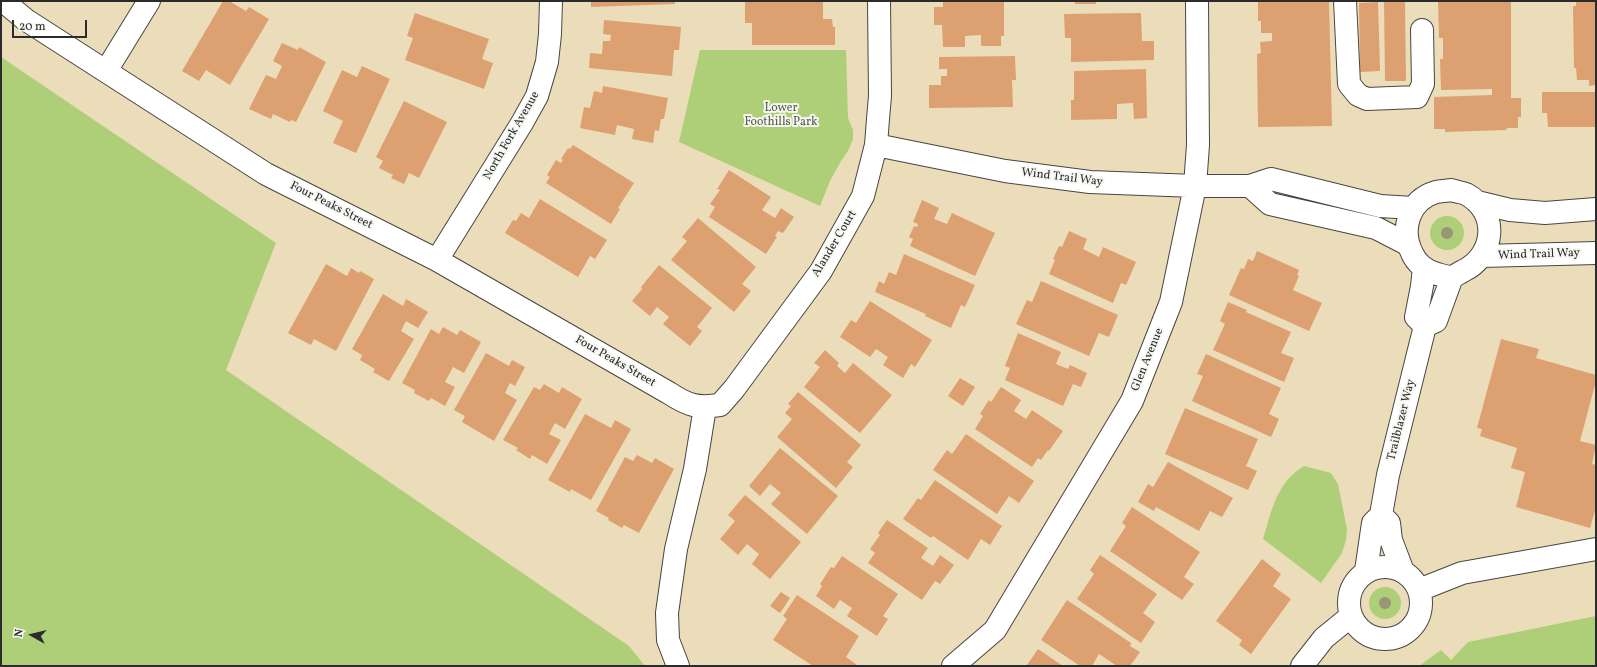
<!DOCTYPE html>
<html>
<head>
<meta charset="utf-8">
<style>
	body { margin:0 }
	#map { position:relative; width:1597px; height:667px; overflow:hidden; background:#ecddba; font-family:Vollkorn,serif }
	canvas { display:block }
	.frame { position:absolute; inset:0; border:2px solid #2b2b2b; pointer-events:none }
	.north { position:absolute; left:12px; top:615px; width:40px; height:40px; -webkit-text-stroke:3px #f6f6f2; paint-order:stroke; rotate:278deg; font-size:11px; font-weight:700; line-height:16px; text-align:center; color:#2b2b2b }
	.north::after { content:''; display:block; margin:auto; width:14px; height:18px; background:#2b2b2b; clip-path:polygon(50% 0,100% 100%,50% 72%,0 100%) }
	.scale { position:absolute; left:12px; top:20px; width:75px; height:18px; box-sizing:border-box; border:2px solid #2b2b2b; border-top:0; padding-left:5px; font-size:12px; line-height:14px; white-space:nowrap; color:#2b2b2b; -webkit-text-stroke:3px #f6f6f2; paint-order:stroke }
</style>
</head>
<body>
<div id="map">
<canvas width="1597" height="667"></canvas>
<div class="frame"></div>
<div class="north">N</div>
<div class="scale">20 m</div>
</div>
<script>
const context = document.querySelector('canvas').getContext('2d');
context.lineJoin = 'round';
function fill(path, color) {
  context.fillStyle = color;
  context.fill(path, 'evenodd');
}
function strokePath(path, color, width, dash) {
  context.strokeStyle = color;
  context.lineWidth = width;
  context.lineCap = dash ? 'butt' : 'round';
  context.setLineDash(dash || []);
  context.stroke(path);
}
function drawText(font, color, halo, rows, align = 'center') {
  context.font = font + ' Vollkorn,serif';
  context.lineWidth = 4;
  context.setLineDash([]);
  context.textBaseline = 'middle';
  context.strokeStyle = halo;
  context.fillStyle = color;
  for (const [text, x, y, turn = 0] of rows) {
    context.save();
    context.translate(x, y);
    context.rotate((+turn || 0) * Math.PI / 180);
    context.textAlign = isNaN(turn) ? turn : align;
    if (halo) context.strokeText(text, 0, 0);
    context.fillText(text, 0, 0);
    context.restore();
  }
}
const green = new Path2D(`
	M700,50h146l2,68 5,12v9l-5,12 -7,10 -11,20 -10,25 -141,-64z
	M1,57l275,186 -50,127 403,276 16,20h-644z
	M1430 233a17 17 0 1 1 34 0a17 17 0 1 1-34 0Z
	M1304,466l27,7 7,11 9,45 -1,11 -4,13 -21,30 -58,-44c9,-29 13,-56 41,-73z
	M1369 603a16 16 0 1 1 32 0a16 16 0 1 1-32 0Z
	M1596,616v50h-177l22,-16 10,10 17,-18z`);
const building = new Path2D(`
	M223,1h6l17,10 3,-4 20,12 -39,66 -24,-15 -7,11 -17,-10z
	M591,1h84v3l-84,3z
	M745,1h78v18h9l1,8h2v18h-83v-22h-7z
	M943,1h61v35h-3v10h-20v-11l-16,1v11h-22l-1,-22h-8v-18h9z
	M1075,1h21v3h-21z
	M1258,1h71l3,125 -74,1 -1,-73 4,-1 -1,-11 12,-1v-8h-11v-12h-3z
	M1438,1h73v97h10v19h-3v11h-11l-1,2 -61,2v-3h-11v-32l58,-2v-6l-51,1 -1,-31h3v-21h-4z
	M1576,1h20v84l-7,1v-6h-12l-1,-12h-2l-1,-62h3z
	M1378,2l2,69 -20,1 -1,-69z
	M1384,2h21l1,79h-21z
	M415,13l74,26 -7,20 11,4 -9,26 -79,-29 8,-22 -6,-2z
	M1141,13l1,28h12v19l-83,2v-24h-6l-1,-24z
	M604,20l77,7 -2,23h-5l-2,26 -83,-8 1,-15 12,1 1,-13h7l1,-6 -8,-1z
	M282,43l16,7 1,-3 27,15 -30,60 -5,-2 -1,2 -17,-8 -2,5 -22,-10 17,-34 10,4 6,-13 -9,-5z
	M1015,56l1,24h-4l1,27 -84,1v-23h12v-9h6v-7h-8v-12z
	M362,66l28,13 -34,74 -23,-10 10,-22 -20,-10 19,-41 15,7z
	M1146,69l1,49 -13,1 -1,-16 -16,1v15l-46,1v-20h3v-29z
	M603,86l65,12 -4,21h-3l-2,12 -4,-1 -2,13 -21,-4 2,-10 -17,-4 -2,10 -35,-7 4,-21 6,1 4,-17 8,2z
	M1542,92h54v35h-48l-1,-14h-5z
	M404,101l43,21 -28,56 -10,-5 -5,11 -13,-6 2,-3 -14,-7 4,-7 -7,-4z
	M573,145l61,38 -16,25 2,1 -9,15 -65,-41 4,-6 -3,-2 9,-15 5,3 2,-3 -2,-1 7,-11 2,1z
	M729,170l42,27 -9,13 13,8 6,-10 13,9 -11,16 -5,-2 -3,5 2,1 -11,17 -57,-37 6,-10 -5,-3 10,-14 -3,-1z
	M540,199l67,41 -12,19 -5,-3 -12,21 -73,-44 8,-13 3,1 5,-8 8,5z
	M922,200l17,8 -5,11 13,5 5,-11 43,20 -20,43 -65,-30 3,-7 -4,-2 5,-11 3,1 1,-3 -5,-2z
	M698,218l58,49 -14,17 9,7 -17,21 -63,-52 16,-19 -5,-4z
	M1069,231l18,8 -4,10 16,8 4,-10 33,15 -10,23 -5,-2 -8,20 -64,-29 6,-14 -2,-1 6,-13 3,1z
	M1257,251l42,19 -2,5 2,1 -6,14 29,13 -13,28 -80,-36 12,-27 3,1 4,-10 5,2z
	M904,254l71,31 -10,22 -4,-2 -10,23 -26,-12 1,-2 -51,-22 4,-11 5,3 5,-12 7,3z
	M326,264l21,12 4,-8 8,5 1,-2 14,8 -38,72 -22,-12 -3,6 -23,-12z
	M659,265l53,43 -15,19 5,4 -12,15 -27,-22 6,-7 -12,-10 -7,9 -18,-15 10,-12 -1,-2z
	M1041,281l77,34 -9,22 -10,-4 -10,23 -73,-32 11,-24 5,2z
	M383,294l20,12 3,-7 22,13 -10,16 -12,-7 -5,10 13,8 -25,42 -16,-9 2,-3 -15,-9 2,-5 -10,-6z
	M870,301l62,39 -17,27 -4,-3 -8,14 -20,-13 5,-8 -12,-8 -6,8 -30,-20 11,-17 5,3z
	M1228,302l19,8 -1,2 45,20 -10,21 13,5 -10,24 -71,-32 12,-26 -5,-3z
	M443,327l14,8 3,-5 21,12 -17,31 -11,-6 -8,15 10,5 -10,19 -14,-8 -2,3 -15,-8 1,-3 -13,-7 29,-54 8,5z
	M1018,333l43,19 -5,12 12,5 2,-4 17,8 -6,14 -8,-3 -10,22 -58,-26 5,-12 -5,-2z
	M1501,339l38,10 -3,9 60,17v6l-16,60 16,4 -4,19 4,1v42l-6,21 -74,-21 9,-35 -14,-4 6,-20 -37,-12 2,-7 -5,-1z
	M825,350l14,13 -2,3 8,7 8,-10 39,32 -32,38 -56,-46 16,-20 -6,-4z
	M486,353l23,13 3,-6 13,7 -10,19 -5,-3 -5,10 12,7 -23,41 -32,-19 3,-6 -11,-6z
	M1206,354l75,34 -12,26 10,5 -8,18 -79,-36 11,-25 -6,-2z
	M960,378l15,9 -12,19 -15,-10z
	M544,384l15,9 3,-6 20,12 -17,30 -10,-6 -6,11 12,6 -14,24 -15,-9 -2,4 -14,-9 2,-2 -15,-8 31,-53 6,3z
	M1001,387l20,13 -7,11 12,8 6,-9 31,21 -14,20 -1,-1 -7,10 -3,-2 -6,9 -57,-38 8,-13 -3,-2 9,-14 2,2z
	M798,392l63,53 -14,17 6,5 -17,21 -59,-51 15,-18 -7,-6 6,-7 -3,-2z
	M1185,408l73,31 -12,27 11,5 -9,19 -83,-36z
	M585,414l26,14 4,-8 16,9 -40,71 -20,-11 -1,3 -22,-12z
	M966,434l68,47 -15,22 -10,-7 -12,18 -64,-44 14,-20 5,4z
	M780,448l58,48 -31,38 -36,-30 10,-11 -11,-9 -10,12 -11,-10z
	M637,455l15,8 3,-5 19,11 -35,64 -15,-8 -2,3 -14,-8 1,-2 -13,-7 29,-54 8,4z
	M1168,462l65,36 -11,19 -12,-6 -11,20 -43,-24 -2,4 -16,-9 10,-18 5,3z
	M935,480l67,46 -12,19 -9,-6 -13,21 -35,-24 -2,2 -28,-19 15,-21 3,2z
	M745,495l56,47 -31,37 -18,-15 7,-10 -12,-10 -9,11 -18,-16 15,-18 -7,-6z
	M1132,507l68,45 -16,25 10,7 -12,16 -72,-49 16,-25 -4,-3z
	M887,520l41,28 -7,10 12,8 7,-11 14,10 -14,19 -5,-3 -13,19 -54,-37 7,-10 -5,-4 10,-14 -2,-2z
	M1100,555l57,39 -14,19 12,9 -14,21 -64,-44 17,-25 -4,-4z
	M842,556l56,38 -15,22 5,3 -11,17 -30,-20 5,-8 -12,-8 -6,9 -18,-13 6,-10 -2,-2 11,-17 3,1z
	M1262,559l19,15 -8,12 18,13 -40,55 -12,-9 3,-5 -26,-19z
	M781,592l9,6 -10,15 -10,-7z
	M797,595l62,41 -13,21 11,8 -1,1h-43l-40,-26 14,-21 -4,-3z
	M1067,600l64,43 -1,3 10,6 -10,14h-13l-18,-12 -7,12h-12l-39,-26z
	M1038,649l25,17h-34l-2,-1z`);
const minor = new Path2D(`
	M3,1l23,19 240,154 171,86 232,133c20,13 28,15 51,12l14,-16 87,-118 42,-75 13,-51 2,-26 2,-23 -1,-95
	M1345,1l4,83 9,11 9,4 50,-2 6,-13 -1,-54
	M106,71l43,-70
	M876,145l129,26 85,11 105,4h55
	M1451,190c5,2 11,2 15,4 34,18 29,62 -3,77 -4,2 -8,5 -11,6 -5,0 -11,-2 -15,-3 -11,-3 -21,-11 -25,-21 -12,-24 -3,-53 24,-61 5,-1 11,-1 15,-2z
	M1477,202l33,8 35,3 51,-4
	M1407,244l-31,-16 -106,-24 -20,-18 21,-7 109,27 33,2
	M1482,256l114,-3
	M437,260l85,-137 15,-27 10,-34 3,-28 1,-33
	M1424,268l-2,18 -6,31 9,9
	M1425,326l11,-5 16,-44
	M1381,515l8,8 2,17 11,29
	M1349 603a36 36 0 1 1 72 0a36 36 0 1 1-72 0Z
	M1366,571l7,-48 8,-8 7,-40 37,-149
	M1419,590l43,-17 134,-24
	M678,666l-10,-26 -1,-27 9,-64 19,-80 10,-62
	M953,666l42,-36 137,-229 39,-99 24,-116 3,-41 -1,-144
	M1302,666l22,-28 27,-22`);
const trees = [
	[1447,233],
	[1385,603]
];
const parkNames = [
	["Lower",781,109],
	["Foothills Park",781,123]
];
const streetNames = [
	["North Fork Avenue",512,136,-60],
	["Wind Trail Way",1062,178,7],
	["Four Peaks Street",331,206,27],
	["Alander Court",835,244,-59],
	["Wind Trail Way",1539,255,-2],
	["Glen Avenue",1148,360,-68],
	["Four Peaks Street",615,362,30],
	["Trailblazer Way",1402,420,-76]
];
fill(green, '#aecf77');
fill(building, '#dda070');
strokePath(minor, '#484640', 24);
strokePath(minor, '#fff', 22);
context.fillStyle = '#979678';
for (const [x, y] of trees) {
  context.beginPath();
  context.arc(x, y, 6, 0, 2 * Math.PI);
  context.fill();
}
drawText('12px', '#525c42', '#f6f6f2', parkNames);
drawText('12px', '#2b2b2b', '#f6f6f2', streetNames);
</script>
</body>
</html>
